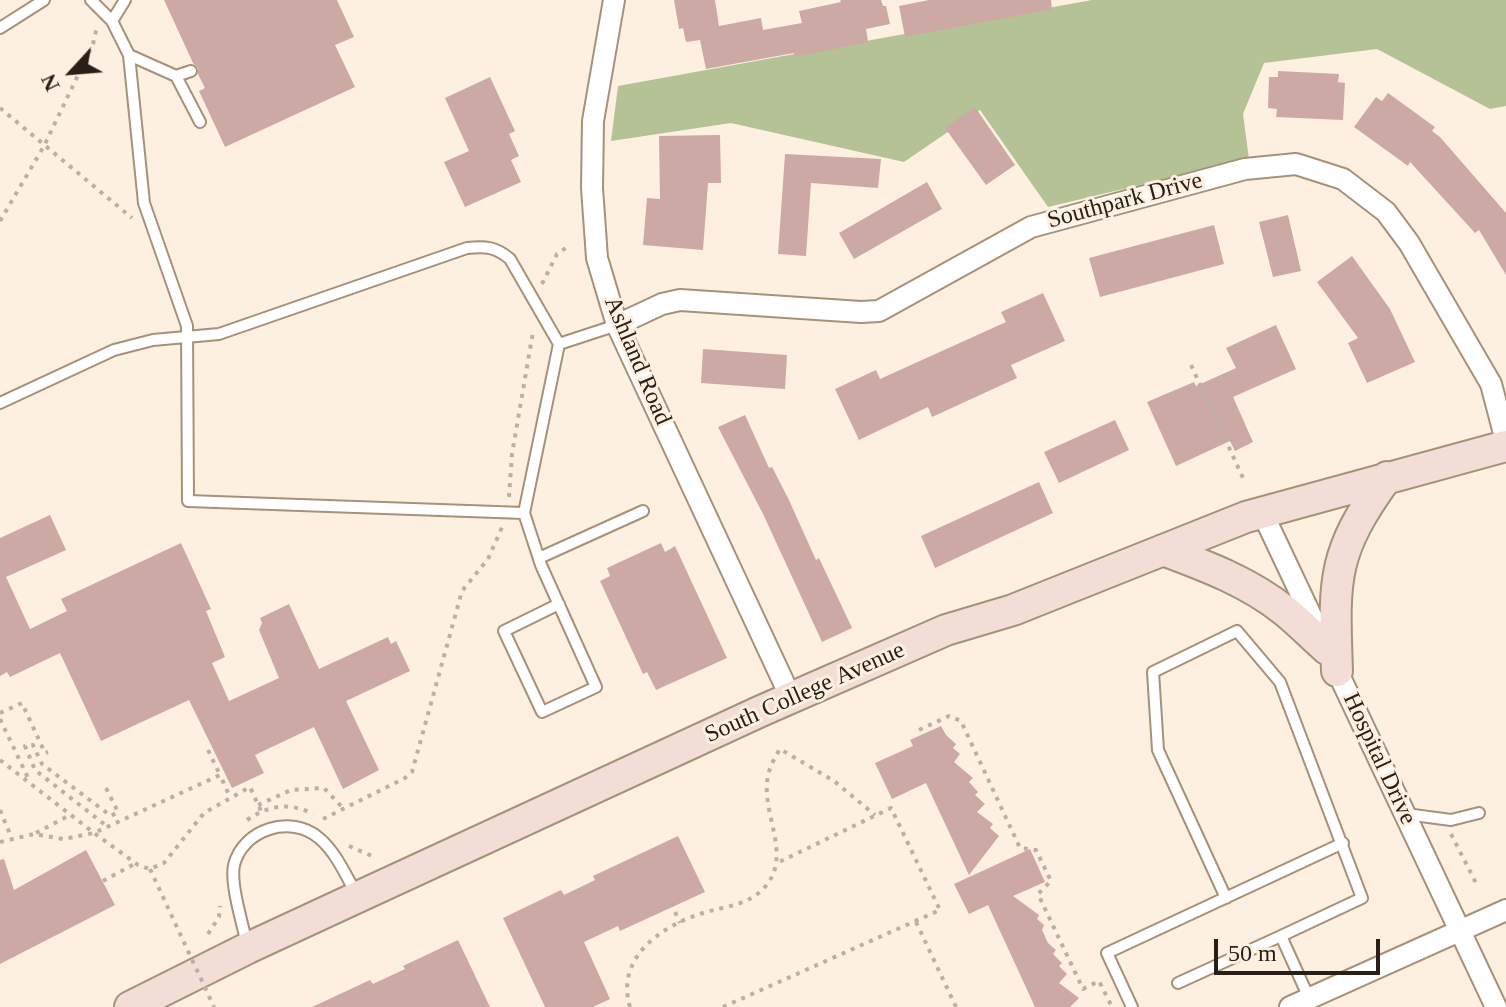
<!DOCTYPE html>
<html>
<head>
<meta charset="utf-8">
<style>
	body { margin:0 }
	#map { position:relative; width:1506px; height:1007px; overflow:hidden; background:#fef0e1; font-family:"Times New Roman",serif }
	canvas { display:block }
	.north { position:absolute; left:32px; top:32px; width:80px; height:80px; -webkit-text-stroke:6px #fef0e1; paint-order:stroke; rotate:244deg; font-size:22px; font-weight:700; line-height:32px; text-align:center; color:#282016 }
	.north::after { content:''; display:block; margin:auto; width:28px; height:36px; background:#282016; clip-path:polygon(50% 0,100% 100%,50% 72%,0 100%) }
	.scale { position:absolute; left:1214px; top:939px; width:166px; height:36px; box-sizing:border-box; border:4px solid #282016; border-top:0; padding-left:10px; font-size:24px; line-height:28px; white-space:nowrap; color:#282016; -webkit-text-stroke:6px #fef0e1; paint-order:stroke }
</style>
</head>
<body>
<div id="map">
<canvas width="1506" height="1007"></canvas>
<div class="north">N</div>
<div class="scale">50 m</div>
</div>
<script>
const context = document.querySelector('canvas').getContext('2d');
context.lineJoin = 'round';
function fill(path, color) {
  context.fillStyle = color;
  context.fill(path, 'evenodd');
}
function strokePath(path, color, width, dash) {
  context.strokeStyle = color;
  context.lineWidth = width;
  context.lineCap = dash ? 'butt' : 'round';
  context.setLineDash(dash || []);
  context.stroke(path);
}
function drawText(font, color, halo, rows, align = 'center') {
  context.font = font + ' "Times New Roman",serif';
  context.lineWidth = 6;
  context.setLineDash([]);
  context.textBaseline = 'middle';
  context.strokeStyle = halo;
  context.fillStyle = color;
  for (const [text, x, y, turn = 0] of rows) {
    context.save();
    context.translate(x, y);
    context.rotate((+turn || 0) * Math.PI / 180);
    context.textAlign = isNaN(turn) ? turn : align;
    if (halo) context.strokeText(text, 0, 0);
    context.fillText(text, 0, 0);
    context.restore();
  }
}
const forest = new Path2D(`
	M1092,0h414v106l-16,3 -113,-60 -113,14 -21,51 6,45 -201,48 -68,-97 -76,52 -173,-39 -120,18 7,-55z`);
const building = new Path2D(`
	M164,0h173l17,37 -19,8 20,42 -130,60 -26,-56 6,-3 -7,-14v-6l-5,-5z
	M674,0h41l4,26 42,-8 2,12 39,-7 -3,-12 42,-9 -1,-2h41l2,6h3l4,18 -24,5 2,13 -73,15 -1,-4 -88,16 -6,-29 -14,2 -3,-14 -4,1z
	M929,0h122l1,9 -147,28 -6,-31z
	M1278,71l61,3 -1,8 7,1 -2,37 -67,-3 1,-8 -9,-1 1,-31h9z
	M490,77l25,54 -6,3 10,22 -8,4 10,22 -56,25 -21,-45 25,-11 -24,-53z
	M1388,93l47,34 -3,4 8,6 66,76v62l-27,-45 -4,3 -65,-71 -2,4 -54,-39 22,-30 6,4z
	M975,107l40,58 -29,20 -41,-57z
	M720,135l1,48h-13l-5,67 -60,-5 4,-47 13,1 -1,-63z
	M785,154l96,5 -3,29 -67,-5 -5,73 -28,-2z
	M927,182l15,27 -88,50 -15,-26z
	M1288,215l13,56 -28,6 -14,-55z
	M1214,225l10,39 -124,33 -11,-39z
	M1352,256l38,53 25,53 -48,21 -19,-40 10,-5 -41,-56z
	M1043,293l22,48 -54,24 6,13 -85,39 -4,-10 -69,33 -24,-51 41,-19 4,9 126,-57 -5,-10z
	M1276,325l20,44 -63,28 20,45 -18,9 -5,-10 -54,25 -29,-64 47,-20 2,4 40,-18 -10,-20z
	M703,349l84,6 -2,34 -84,-6z
	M745,415l24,53 3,-1 16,31 28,62 3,-2 33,70 -30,14 -58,-126 -46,-89z
	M1115,420l14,30 -70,33 -15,-31z
	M1039,482l14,31 -118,55 -14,-32z
	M50,515l16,35 -60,27 24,52 37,-18 -6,-12 120,-56 30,66 -5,2 19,46 -13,6 17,38 50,-23 -20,-48 3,-7 -2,-5 29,-14 30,65 69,-32 3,7 5,-3 14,30 -64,30 33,69 -36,19 -29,-62 -59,28 9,18 -32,15 -43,-88 -88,41 -41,-88 -50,24 -3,-5 -7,4v-138z
	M661,543l4,9 10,-6 52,112 -71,32 -9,-18 -4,2 -43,-93 10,-5 -3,-8z
	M941,726l5,9 10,9 -3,4 7,6 -6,8 19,16 -4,4 9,10 -3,3 10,9 -8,8 16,12 -3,4 9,8 -30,39 -43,-92 -34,16 -17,-36 38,-17 -3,-6z
	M678,836l27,56 -85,39 -2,-5 -34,16 26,57 -17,8h-48l-42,-89 58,-28 3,5 31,-15 -2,-4z
	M1030,849l15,33 -32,14 26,19 -2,4 7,6 -2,5 6,13 8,7 -3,4 9,9 -3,3 8,8 -8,9 20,15 -9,9h-35l-47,-102 -19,9 -15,-30z
	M86,850l29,55 -115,59v-104l4,-1 10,31z
	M458,940l32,67h-178l58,-27 3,4 32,-15 -2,-3z`);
const path = new Path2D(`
	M0,108l132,110
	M0,221l44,-75 49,-102 4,-17
	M542,284l15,-30 13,-9
	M1191,365l52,113
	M509,497l3,-43 21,-122
	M0,713l22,-10 23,50 3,-1
	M0,719l30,63
	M919,730l30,-14 12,5 59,127 16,2 15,31 -13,13 45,95 16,-8 13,26
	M208,750l12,25
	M0,760l94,73 44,32 12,4 14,-6 40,-50 46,-26 11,24
	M106,788l12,24 -7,4 -69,-52 -9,-19 -8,1 10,24 73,57
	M258,805l33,-15 33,-2 18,19
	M0,810l12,29
	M323,819l82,-41 7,-6 50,-181 26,-32 15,-34
	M247,820c22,-15 43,-18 66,-6
	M36,833l34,-18
	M1451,834l27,53
	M0,842l34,-8 29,5 31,-6 126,-58 10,22
	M349,846l23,10
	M103,881l33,-18
	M671,903l9,20
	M916,922l40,85
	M208,934l11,-17 1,-11
	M630,1007c-15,-49 31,-81 73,-94 22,-7 44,-7 61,-25 30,-32 -4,-75 4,-112 2,-10 7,-19 12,-27l54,32 41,34
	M723,1007l217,-97 -49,-102 -114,55`);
const service = new Path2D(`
	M91,0l21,21 17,34 15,148 43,123 1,175 336,12
	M112,21l13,-21
	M0,28l44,-28
	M129,55l47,21 15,-5
	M176,76l24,46
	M0,403l114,-53 39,-10 66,-6 248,-86c19,-2 29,-1 43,11l49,85
	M539,558l104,-47
	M559,604l-55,27 38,81 54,-25 -55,-122 -17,-52 35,-169 58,-19
	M1406,814l45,6 28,-7
	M1226,898l-68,-148 -5,-78 84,-41 43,51 82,216 -81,38 28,62
	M247,945c-4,-21 -17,-60 -13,-80 9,-36 57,-51 85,-27 17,14 27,38 38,57
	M1178,983l103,-47
	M1132,1007l-25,-54 236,-110`);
const minor = new Path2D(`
	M614,0l-21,121 -1,67 5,70 20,67 174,373
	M617,325l45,-21 18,-4 181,12 18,-1 152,-84 214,-58 51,-5 47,15 43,33 23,31 82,141 15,57
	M1262,512l234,495
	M1290,1007l216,-97`);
const secondary = new Path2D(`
	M1163,550c43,16 86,32 122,61 15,12 28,26 42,38
	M1337,671c-3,-91 -6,-117 50,-194
	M130,1007l118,-59 110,-51 403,-186 185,-81 67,-20 233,-93 260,-71`);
const pathBridge = new Path2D(`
	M150,869l64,138`);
const streetNames = [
	["Southpark Drive",1125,201,-15],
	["Ashland Road",637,361,67],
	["South College Avenue",805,693,-24],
	["Hospital Drive",1379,759,65]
];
fill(forest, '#b4c296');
fill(building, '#cda9a6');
strokePath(service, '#a79179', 14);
strokePath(minor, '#a79179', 24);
strokePath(secondary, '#a79179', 34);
strokePath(path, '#bcb0a2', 4, [4, 6]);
strokePath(service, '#fff', 10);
strokePath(minor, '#fff', 20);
strokePath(secondary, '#f2ddd7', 30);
strokePath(pathBridge, '#bcb0a2', 4, [4, 6]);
drawText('24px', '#282016', '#fef0e1', streetNames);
</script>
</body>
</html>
